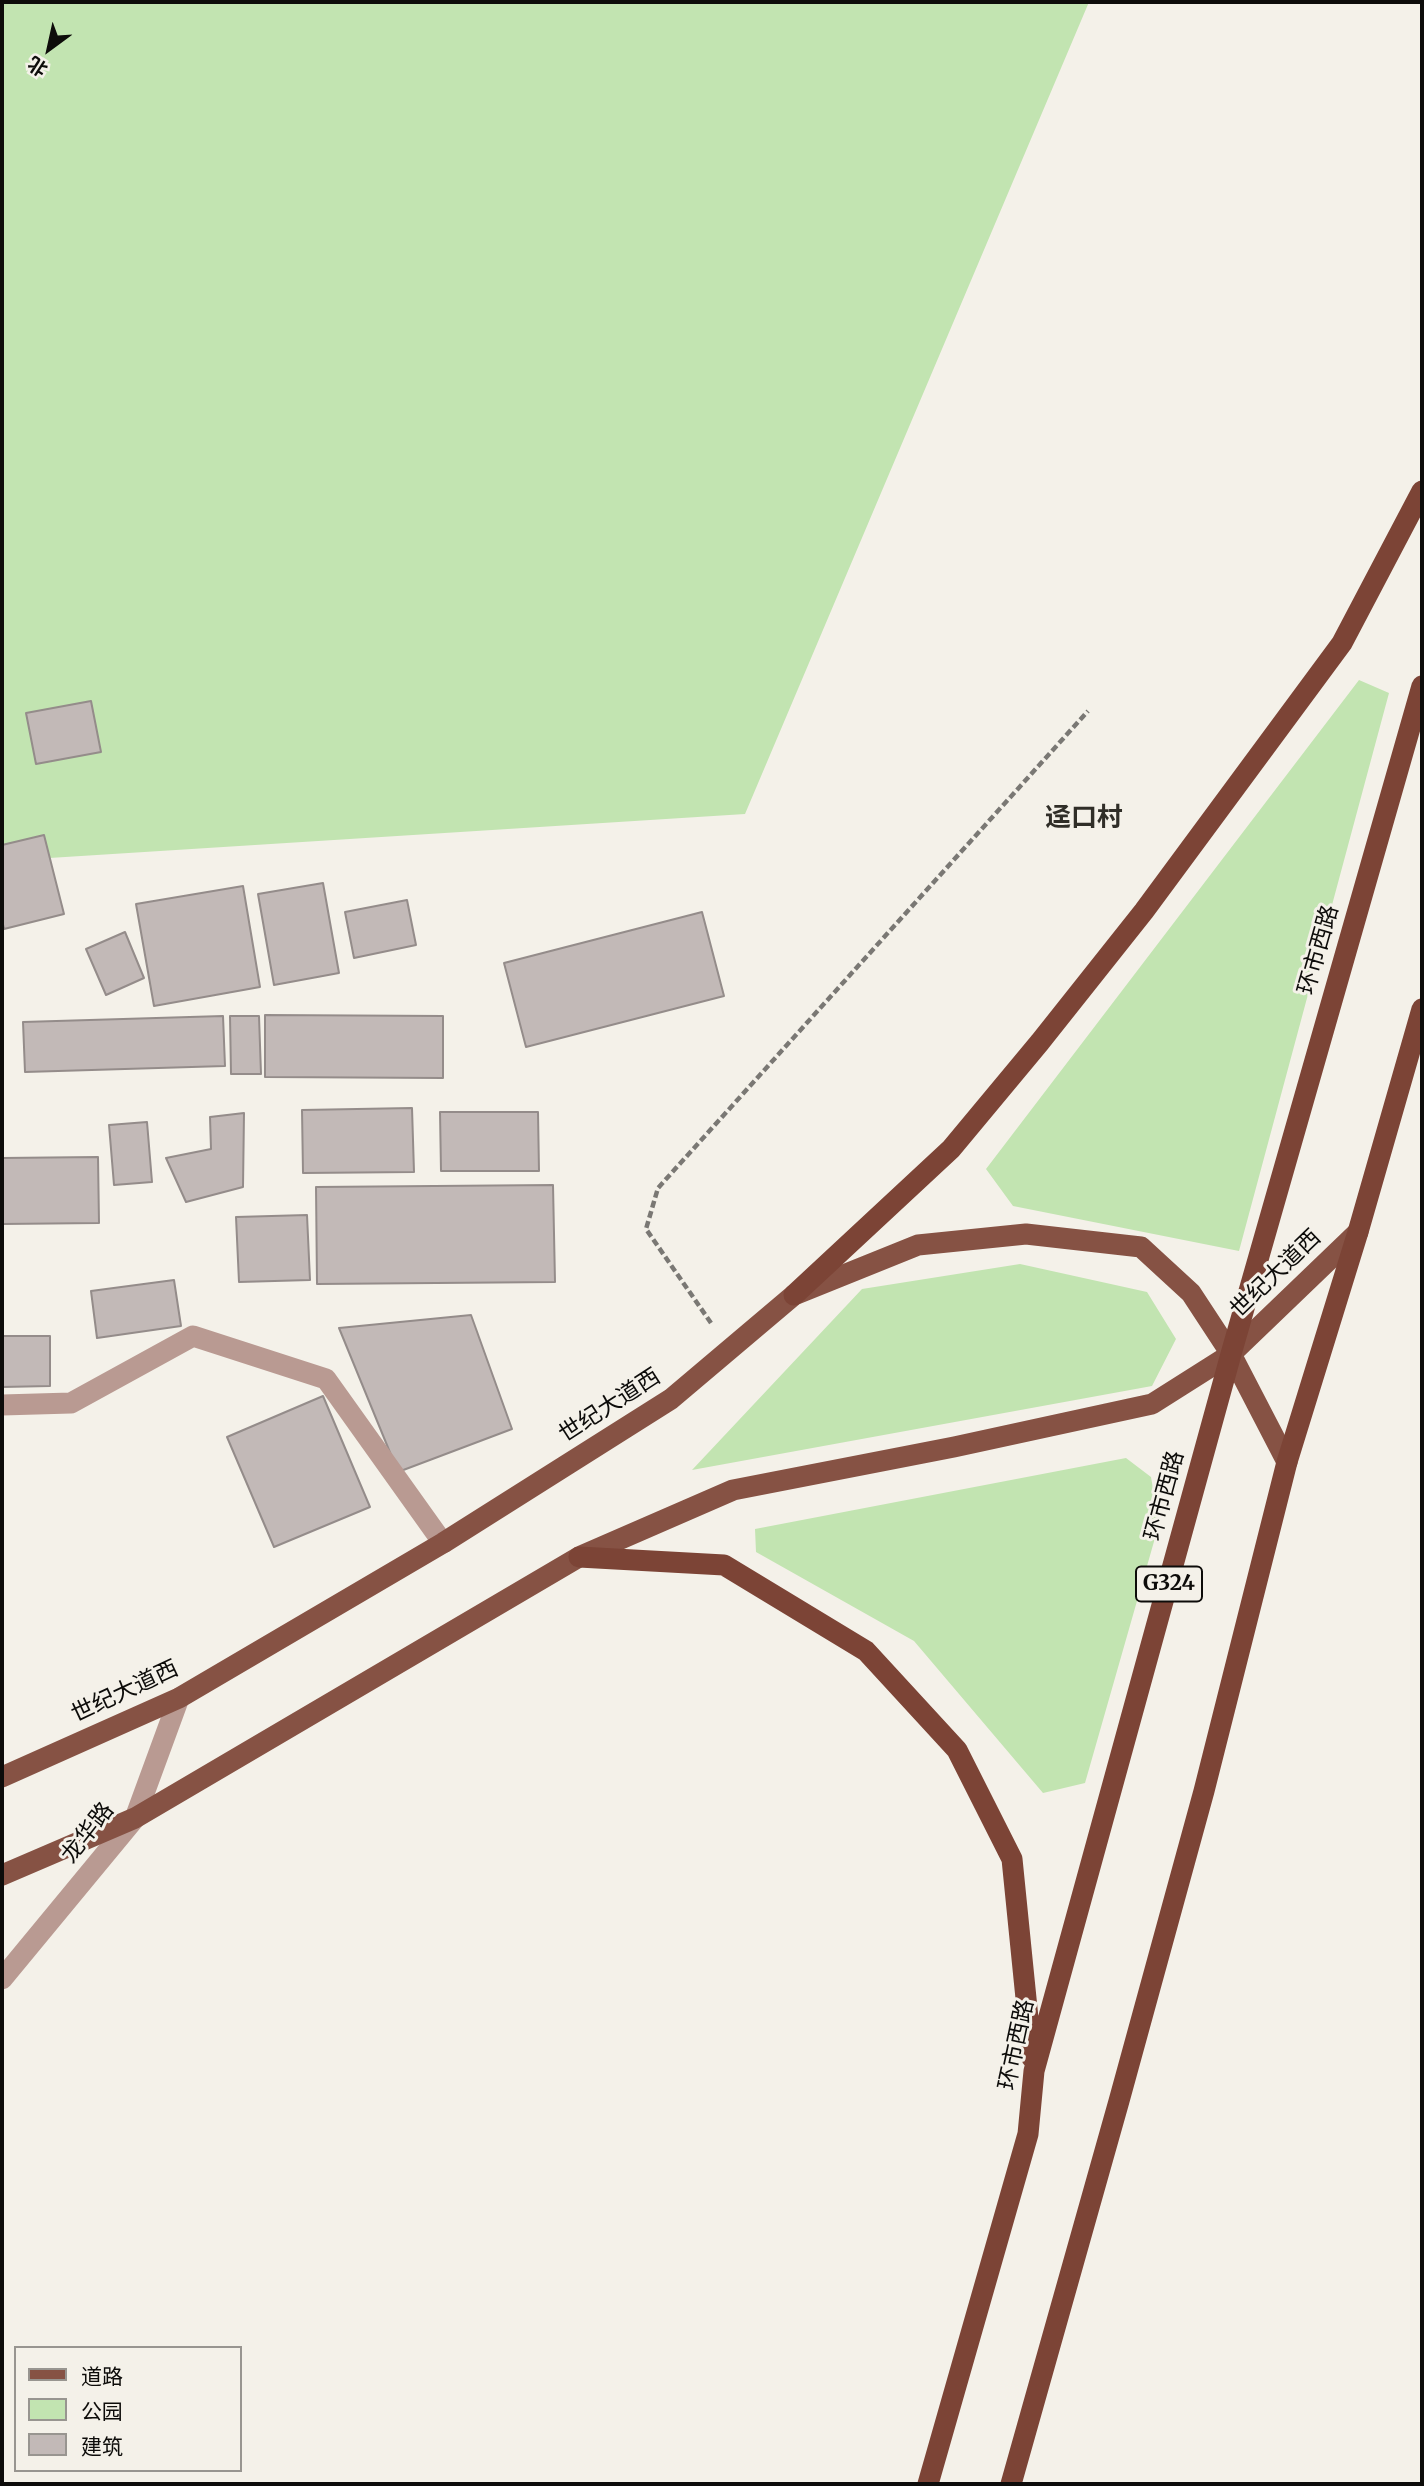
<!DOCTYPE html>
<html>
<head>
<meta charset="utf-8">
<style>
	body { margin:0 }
	#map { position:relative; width:1424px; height:2486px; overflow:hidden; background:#f4f1e9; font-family:Merriweather,"Noto Sans SC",serif }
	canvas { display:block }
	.frame { position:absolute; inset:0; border:4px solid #0d0c0a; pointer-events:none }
	.legend { position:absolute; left:14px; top:2346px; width:228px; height:126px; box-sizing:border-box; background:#f4f1e9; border:2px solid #989590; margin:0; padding:9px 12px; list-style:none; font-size:21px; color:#0d0c0a }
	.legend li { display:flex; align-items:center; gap:14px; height:35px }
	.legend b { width:35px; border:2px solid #989590 }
	.north { position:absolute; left:14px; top:14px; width:70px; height:70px; -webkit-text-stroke:5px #f4f1e9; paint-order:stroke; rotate:213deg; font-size:19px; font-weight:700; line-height:28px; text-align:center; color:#0d0c0a }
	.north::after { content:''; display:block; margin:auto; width:24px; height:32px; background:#0d0c0a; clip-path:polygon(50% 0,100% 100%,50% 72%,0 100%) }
</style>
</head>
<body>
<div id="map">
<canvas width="1424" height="2486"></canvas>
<div class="frame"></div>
<ul class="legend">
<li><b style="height:9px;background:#865244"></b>道路</li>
<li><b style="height:19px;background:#c2e4b1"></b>公园</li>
<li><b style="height:19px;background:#c2b9b7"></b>建筑</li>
</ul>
<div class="north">北</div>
</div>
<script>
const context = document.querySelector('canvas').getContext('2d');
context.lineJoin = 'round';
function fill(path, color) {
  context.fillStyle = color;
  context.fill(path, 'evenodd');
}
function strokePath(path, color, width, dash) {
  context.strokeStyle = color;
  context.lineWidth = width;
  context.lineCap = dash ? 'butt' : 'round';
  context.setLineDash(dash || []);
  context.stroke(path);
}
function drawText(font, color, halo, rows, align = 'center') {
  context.font = font + ' Merriweather,"Noto Sans SC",serif';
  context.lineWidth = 6;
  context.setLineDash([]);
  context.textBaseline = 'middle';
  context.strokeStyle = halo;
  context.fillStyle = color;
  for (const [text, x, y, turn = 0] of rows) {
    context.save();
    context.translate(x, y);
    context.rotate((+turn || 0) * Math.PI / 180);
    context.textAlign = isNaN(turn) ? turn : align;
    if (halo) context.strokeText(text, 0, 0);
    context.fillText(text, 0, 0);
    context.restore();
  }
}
const green = new Path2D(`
	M2,2h1087l-344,812 -743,47z
	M1359,680l30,13 -150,558 -226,-45 -27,-37z
	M1020,1264l127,28 29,47 -24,47 -460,84 170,-181z
	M1126,1458l25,19 8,47 -74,259 -42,10 -129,-152 -158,-89 -1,-23z`);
const building = new Path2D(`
	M91,701l10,51 -65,12 -10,-51z
	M44,835l20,79 -60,15 -2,-9v-75z
	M323,883l16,90 -65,12 -16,-91z
	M243,886l17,101 -106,19 -18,-102z
	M407,900l9,45 -62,13 -9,-46z
	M702,912l22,84 -198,51 -22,-84z
	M125,932l19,46 -38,17 -20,-46z
	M265,1015l178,1v62l-178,-1z
	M223,1016l2,50 -200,6 -2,-50z
	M230,1016h29l2,58h-30z
	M412,1108l2,64 -111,1 -1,-63z
	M440,1112h98l1,59h-98z
	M244,1113l-1,74 -57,15 -20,-44 45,-9 -1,-32z
	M147,1122l5,60 -38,3 -5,-60z
	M98,1157l1,66 -97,1v-66z
	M553,1185l2,97 -238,2 -1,-97z
	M307,1215l3,65 -71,2 -3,-65z
	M174,1280l7,46 -84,12 -6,-47z
	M471,1315l41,114 -114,43 -59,-144z
	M2,1336h48v50l-48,1z
	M323,1396l47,111 -96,40 -47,-110z`);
const path = new Path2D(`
	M711,1323l-65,-94 12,-41 430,-477`);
const service = new Path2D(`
	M2,1405l69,-2 122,-67 133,43 117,164`);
const tertiary = new Path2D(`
	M2,1979l133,-161 44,-120`);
const primary = new Path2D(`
	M2,1777l177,-79 264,-155 228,-144 123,-104 124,-50 108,-11 115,13 50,46 40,61 56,108
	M2,1875l133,-57 444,-261 154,-67 221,-43 198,-43 79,-50 127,-122`);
const trunk = new Path2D(`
	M794,1295l157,-146 89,-107 104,-131 198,-268 80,-152
	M579,1557l145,8 142,86 91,99 55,109 20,199
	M928,2484l100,-350 6,-63 197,-717 191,-668
	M1011,2484l108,-383 85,-310 83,-329 71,-230 64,-223`);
const shields = [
	[1169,1584,66]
];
const shieldNames = [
	["G324",1169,1584]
];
const streetNames = [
	["环市西路",1319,950,-74],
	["世纪大道西",1276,1274,-44],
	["世纪大道西",610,1406,-33],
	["环市西路",1165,1496,-75],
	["世纪大道西",125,1692,-25],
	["龙华路",88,1833,-52],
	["环市西路",1017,2045,-78]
];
const quarterNames = [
	["迳口村",1084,819]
];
fill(green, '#c2e4b1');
fill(building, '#c2b9b7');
strokePath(building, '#948c8a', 2);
strokePath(path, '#7a7874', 4.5, [7, 3.5]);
strokePath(service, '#b99a92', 21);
strokePath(tertiary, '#b99a92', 21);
strokePath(primary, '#865244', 21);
strokePath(trunk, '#7c4436', 21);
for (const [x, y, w] of shields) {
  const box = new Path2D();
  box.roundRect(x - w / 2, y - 17.5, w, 35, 5);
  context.fillStyle = '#f4f1e9';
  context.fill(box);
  strokePath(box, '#0d0c0a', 2);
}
drawText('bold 21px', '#0d0c0a', null, shieldNames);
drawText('23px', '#0d0c0a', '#f4f1e9', streetNames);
drawText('bold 26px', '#302e28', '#f4f1e9', quarterNames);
</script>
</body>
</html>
